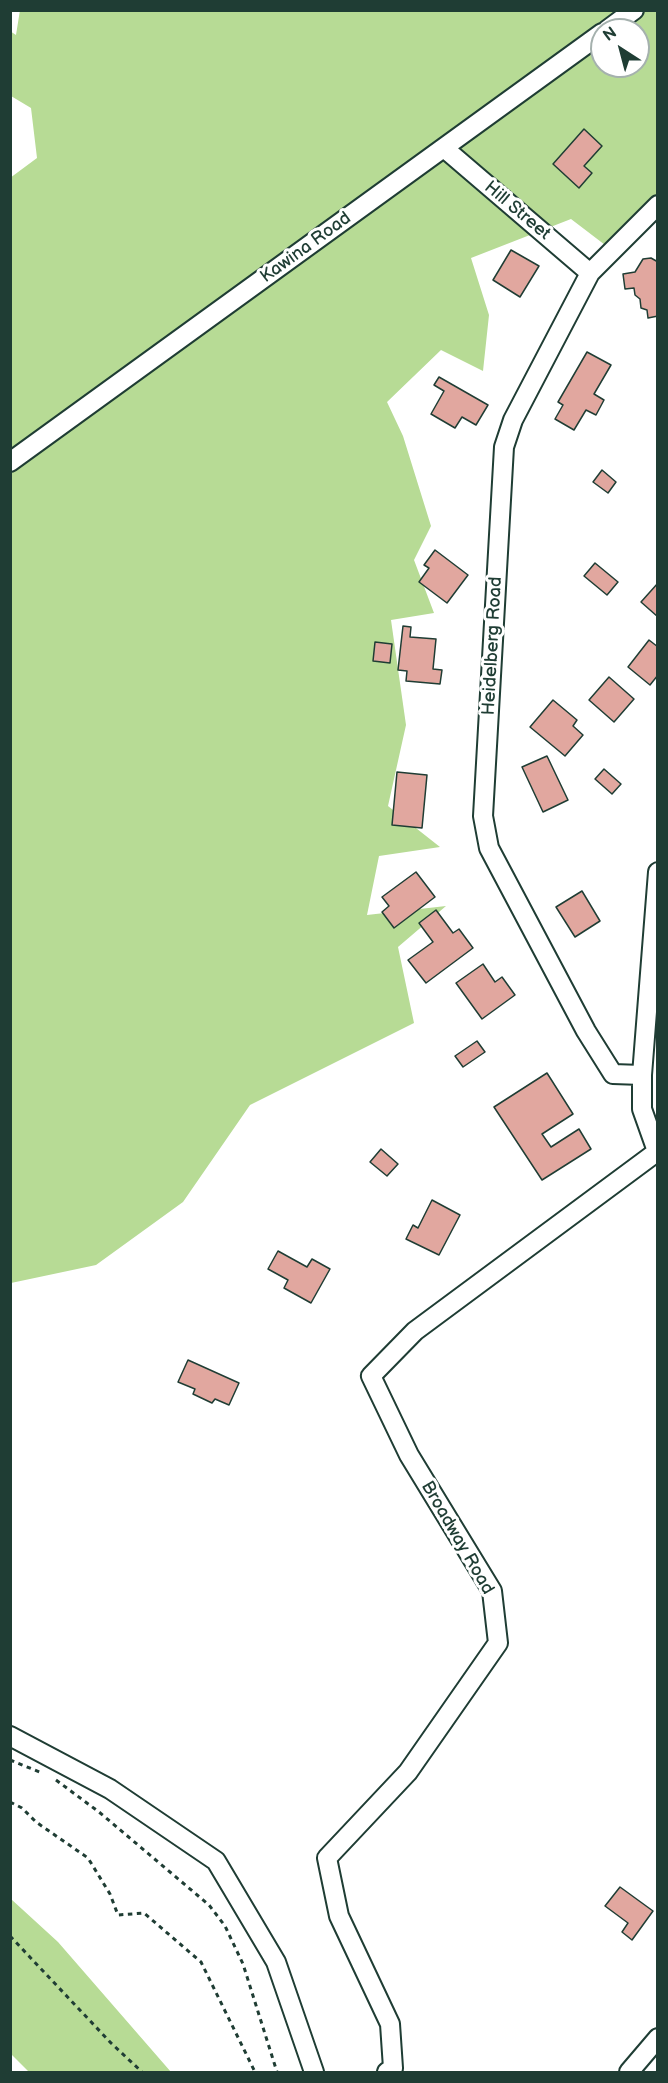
<!DOCTYPE html>
<html>
<head>
<meta charset="utf-8">
<style>
	body { margin:0 }
	#map { position:relative; width:668px; height:2083px; overflow:hidden; background:#fff; font-family:"Balsamiq Sans",sans-serif }
	canvas { display:block }
	.frame { position:absolute; inset:0; border:12px solid #1f3d34; pointer-events:none }
	.north { position:absolute; left:590px; top:18px; width:60px; height:60px; box-sizing:border-box; background:#fff; border:2px solid #a5b1ae; border-radius:50%; rotate:324deg; font-size:16px; font-weight:700; line-height:24px; text-align:center; color:#1f3d34 }
	.north::after { content:''; display:block; margin:auto; width:21px; height:27px; background:#1f3d34; clip-path:polygon(50% 0,100% 100%,50% 72%,0 100%) }
</style>
</head>
<body>
<div id="map">
<canvas width="668" height="2083"></canvas>
<div class="frame"></div>
<div class="north">N</div>
</div>
<script>
const context = document.querySelector('canvas').getContext('2d');
context.lineJoin = 'round';
function fill(path, color) {
  context.fillStyle = color;
  context.fill(path, 'evenodd');
}
function strokePath(path, color, width, dash) {
  context.strokeStyle = color;
  context.lineWidth = width;
  context.lineCap = dash ? 'butt' : 'round';
  context.setLineDash(dash || []);
  context.stroke(path);
}
function drawText(font, color, halo, rows, align = 'center') {
  context.font = font + ' "Balsamiq Sans",sans-serif';
  context.lineWidth = 6;
  context.setLineDash([]);
  context.textBaseline = 'middle';
  context.strokeStyle = halo;
  context.fillStyle = color;
  for (const [text, x, y, turn = 0] of rows) {
    context.save();
    context.translate(x, y);
    context.rotate((+turn || 0) * Math.PI / 180);
    context.textAlign = isNaN(turn) ? turn : align;
    if (halo) context.strokeText(text, 0, 0);
    context.fillText(text, 0, 0);
    context.restore();
  }
}
const green = new Path2D(`
	M20,10l638,1 -1,194 -48,43 -38,-29 -100,39 18,57 -6,56 -42,-21 -54,52 16,34 28,90 -17,34 20,53 -43,7 15,105 -18,81 52,41 -61,9 -12,59 79,-9 -48,41 16,76 -164,82 -67,97 -87,63 -85,18 -1,-1105 27,-20 -6,-50 -20,-12 -1,-65 6,4zM602,30h36v36h-36z
	M11,1899l47,43 113,130h-142l-18,-18z`);
const building = new Path2D(`
	M584,129l18,17 -18,20 8,7 -13,15 -26,-24z
	M511,250l28,16 -19,31 -27,-17z
	M651,258l7,4v54l-10,2 -1,-8 -6,-2 -1,-9 -5,-4 -1,-7 -9,1 -2,-15 12,-2 8,-13z
	M587,352l24,13 -17,29 10,6 -8,15 -10,-5 -12,20 -19,-11 8,-14 -5,-3z
	M439,377l49,28 -12,20 -14,-8 -7,11 -24,-14 13,-23 -10,-6z
	M602,470l14,12 -8,11 -15,-11z
	M435,550l33,25 -21,28 -28,-21 10,-14 -5,-3z
	M595,563l23,19 -11,13 -23,-19z
	M658,583v34l-17,-15z
	M403,626l8,1 -1,10 26,2 -3,30 9,1 -2,14 -34,-3 1,-10 -9,-1z
	M649,640l9,7v28l-8,10 -22,-18z
	M375,642l17,2 -2,19 -17,-2z
	M609,677l25,22 -20,23 -25,-22z
	M553,700l24,20 -4,6 10,9 -18,21 -35,-29z
	M547,756l21,44 -25,12 -21,-45z
	M604,769l17,15 -9,10 -17,-15z
	M397,772l30,3 -5,53 -30,-3z
	M416,872l19,25 -41,31 -12,-16 7,-6 -7,-9z
	M582,891l18,30 -25,16 -19,-30z
	M436,910l17,23 6,-4 14,19 -47,35 -18,-23 25,-18 -14,-19z
	M483,964l12,18 7,-5 13,18 -33,24 -26,-36z
	M477,1041l8,11 -22,15 -8,-11z
	M547,1073l26,41 -31,20 9,13 28,-18 12,20 -49,31 -48,-73z
	M381,1149l17,15 -11,12 -17,-14z
	M432,1200l28,15 -21,40 -33,-16 7,-14 5,3z
	M278,1251l29,16 5,-8 18,10 -19,34 -27,-15 4,-8 -20,-11z
	M188,1360l51,23 -10,22 -14,-6 -3,4 -19,-9 2,-5 -17,-7z
	M620,1887l33,24 -21,29 -10,-8 6,-9 -23,-17z`);
const path = new Path2D(`
	M10,1760l32,13
	M56,1780l43,32 110,93 16,21 18,38 34,108
	M10,1802l12,6 14,14 52,36 22,36 8,21 26,-2 57,49 54,110
	M10,1936l101,107 31,29`);
const minor = new Path2D(`
	M607,30l27,-20
	M444,148l146,125
	M10,462l592,-429
	M658,872l-16,203v34l16,45
	M642,1075l-29,-1 -27,-43 -97,-183 -6,-32 21,-369 9,-27 77,-147 68,-68
	M10,1736l100,53 106,72 60,101 38,110
	M387,2072l6,-4 -3,-44 -51,-108 -12,-58 81,-86 90,-129 -6,-52 -83,-136 -38,-79 44,-45 243,-180
	M629,2072l29,-34`);
const streetNames = [
	["Hill Street",517,211,40],
	["Kawina Road",306,248,-36],
	["Heidelberg Road",493,646,-87],
	["Broadway Road",457,1538,60]
];
fill(green, '#b7db95');
fill(building, '#e1a79f');
strokePath(building, '#1f3d34', 1.5);
strokePath(minor, '#1f3d34', 22);
strokePath(path, '#1f3d34', 3, [4.5, 4.5]);
strokePath(minor, '#fff', 18);
drawText('18px', '#1f3d34', '#fff', streetNames);
</script>
</body>
</html>
